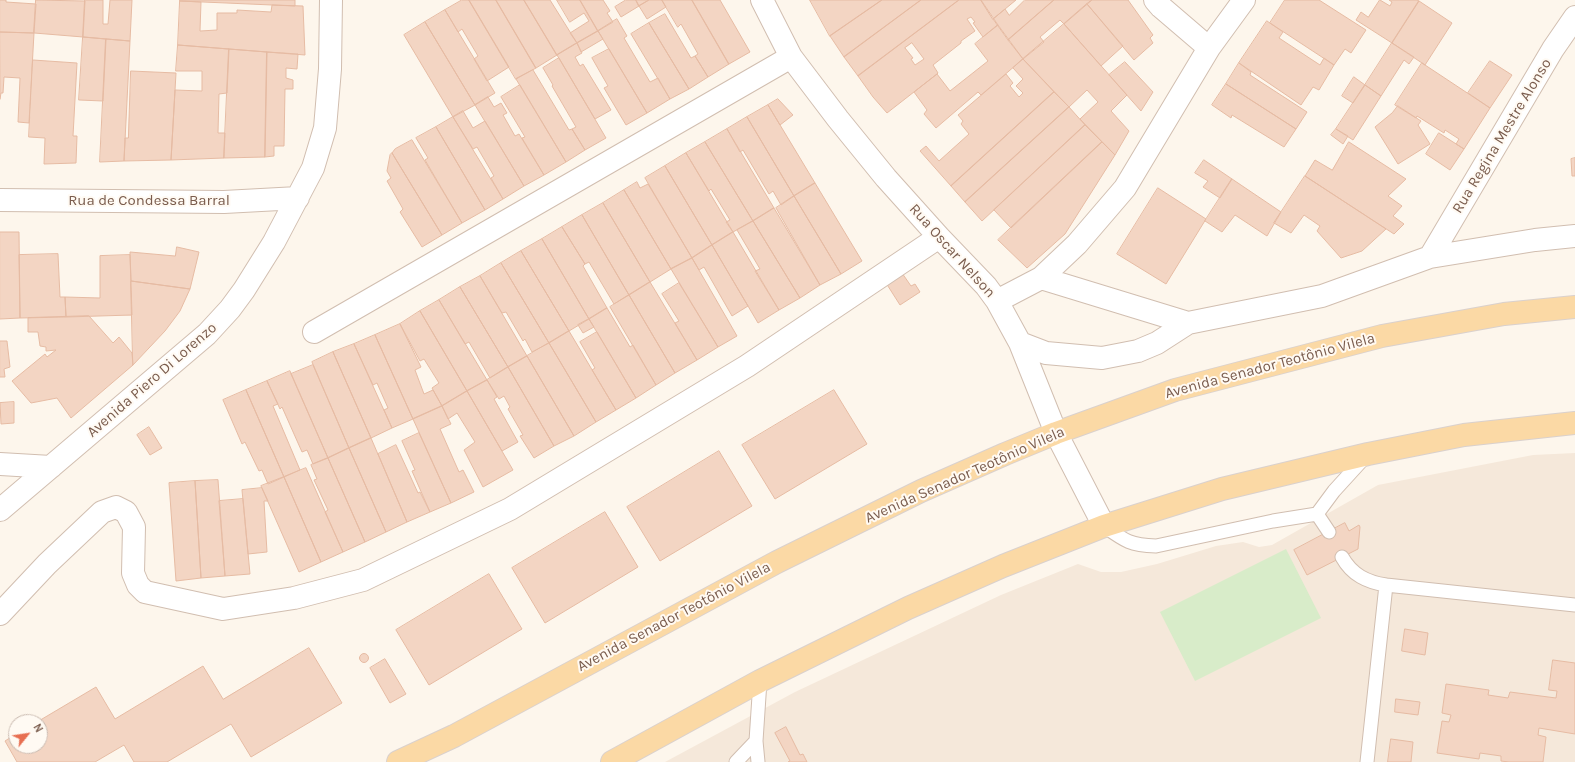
<!DOCTYPE html>
<html>
<head>
<meta charset="utf-8">
<style>
	body { margin:0 }
	#map { position:relative; width:1575px; height:762px; overflow:hidden; background:#fdf6ec; font-family:Karla,sans-serif }
	canvas { display:block }
	.north { position:absolute; left:8px; top:714px; width:40px; height:40px; box-sizing:border-box; background:#fffaf3; border:1px solid #cabbb1; border-radius:50%; rotate:60deg; font-size:11px; font-weight:700; line-height:16px; text-align:center; color:#7a5c4d }
	.north::after { content:''; display:block; margin:auto; width:14px; height:18px; background:#e76f51; clip-path:polygon(50% 0,100% 100%,50% 72%,0 100%) }
</style>
</head>
<body>
<div id="map">
<canvas width="1575" height="762"></canvas>
<div class="north">N</div>
</div>
<script>
const context = document.querySelector('canvas').getContext('2d');
context.lineJoin = 'round';
function fill(path, color) {
  context.fillStyle = color;
  context.fill(path, 'evenodd');
}
function strokePath(path, color, width, dash) {
  context.strokeStyle = color;
  context.lineWidth = width;
  context.lineCap = dash ? 'butt' : 'round';
  context.setLineDash(dash || []);
  context.stroke(path);
}
function drawText(font, color, halo, rows, align = 'center') {
  context.font = font + ' Karla,sans-serif';
  context.lineWidth = 4;
  context.setLineDash([]);
  context.textBaseline = 'middle';
  context.strokeStyle = halo;
  context.fillStyle = color;
  for (const [text, x, y, turn = 0] of rows) {
    context.save();
    context.translate(x, y);
    context.rotate((+turn || 0) * Math.PI / 180);
    context.textAlign = isNaN(turn) ? turn : align;
    if (halo) context.strokeText(text, 0, 0);
    context.fillText(text, 0, 0);
    context.restore();
  }
}
const residential = new Path2D(`
	M1575,453v309h-910l130,-70 206,-97 77,-31 23,8h20l36,-8 59,-18 27,-4 16,5 13,-2 106,-60 155,-30z`);
const green = new Path2D(`
	M1286,549l35,69 -126,63 -35,-69z`);
const building = new Path2D(`
	M0,0h6v2l30,2 -2,29 -34,-1z
	M36,0l49,1 -2,36 -49,-4z
	M85,0h18v24h5l2,-24h22l-2,41 -47,-4z
	M180,0h115v6l-115,-5z
	M462,0h7l40,67 -22,14 -13,-22 4,-3 -16,-27 -4,3 -13,-22z
	M469,0h27l40,68 -20,11z
	M496,0h28l33,55 -21,13z
	M524,0h26l27,43 -20,12z
	M557,0h23l18,31 -21,12 -7,-10 19,-12 -5,-8 -14,9z
	M580,0h23l7,11 -3,2 6,9 -15,9z
	M626,0h10l3,6 -18,11 -6,-10z
	M636,0h13l-10,6z
	M649,0h13l4,7 -19,12 -8,-13z
	M662,0h30l37,64 -21,13 -13,-21 3,-2 -17,-30 -3,3z
	M692,0h28l30,52 -21,12z
	M810,0h72l-52,36z
	M882,0h39l-77,57 -14,-21z
	M921,0h38l-101,76 -14,-19z
	M959,0h22l17,25 -15,12 -10,-14 2,-1 -4,-5 -4,2 8,12 -14,10v2l-28,22 5,8 -1,1 -50,39 -14,-16 -15,-21zM912,43l12,16 -9,6 -4,-6 2,-1 -8,-10z
	M981,0h35l-23,19z
	M1025,0h29l-46,40 -15,-21 12,-10 4,6z
	M1054,0h38l-28,24 -4,-4 -20,17 4,5 -21,17 -15,-19z
	M1092,0h36l25,35 -3,3 3,5 -19,17 -47,-56z
	M1285,0h34l47,30 -15,23 -6,-4 -11,16 -64,-42z
	M1380,0l10,6 2,-4 -3,-2h28l2,1 -27,42 -36,-23 5,-8 7,5z
	M180,1l21,1 -1,29 17,-1v-17h20v-3l34,2 1,-7 31,1 2,49 -127,-10z
	M1419,1l33,22 -27,42 -33,-22z
	M1087,4l36,42 -22,20 -37,-42z
	M445,10l50,83 -20,12 -50,-83z
	M665,14l26,44 4,-2 13,21 -19,12 -40,-66z
	M617,19l10,17 -3,2 26,44 8,-4 12,21 -23,14 -49,-82z
	M1267,21l16,11 -4,6 41,27 4,-7 10,7 -15,25 -6,-3 -12,18 -62,-42z
	M425,22l50,83 -22,12 -49,-82z
	M649,23l40,66 -19,10 -39,-65z
	M1064,24l63,71 -16,16 18,20 -14,24 -35,-36 18,-17 -11,-12 -18,17 -46,-48z
	M998,25l25,34 -42,36 -3,-3 -42,36 -12,-14 3,-4 -13,-18 23,-18 13,17 38,-30 -13,-17z
	M598,31l5,8 -22,13 -4,-9z
	M0,32l34,1 -5,90 -11,-1 2,-44 -16,-1 -1,16h-2l-1,6z
	M83,37l23,2 -3,62 -24,-1z
	M106,39l24,2 -6,120 -24,1z
	M577,43l5,10 -7,4 5,9 3,-2 28,46 -16,9 -38,-64z
	M1392,43l22,14 -5,7 -5,-4 -23,36 -16,-11z
	M178,45l51,4 -2,44 -8,1 -1,39h7l-1,25 -53,2 4,-70 27,1v-20h-26z
	M229,49l38,3 -2,105 -41,1z
	M609,49l38,64 -21,12 -22,-37 4,-2 -16,-28z
	M267,52l31,2 -1,15 -11,-1v10l7,2v9h-8l-1,57h-10v10l-9,1z
	M559,58l47,80 -21,12 -13,-21 4,-2 -24,-41 1,-1 -10,-17z
	M1023,59l31,33 -103,94 -31,-35 6,-5 13,15 30,-27 -8,-10 2,-3 -5,-6 48,-41 7,9 -3,3 9,11 4,-4 -7,-7 7,-7 -10,-11z
	M33,60l44,3 -4,73h4l-1,27 -32,1 1,-26 -16,-1z
	M1490,61l22,14 -22,33 -22,-15z
	M1125,62l28,30 -12,19 -32,-36z
	M1239,63l12,9 -1,3 57,37 -11,17 -70,-45z
	M1422,63l68,45 -26,41 -8,-5 3,-5 -14,-9 -1,3 -27,-17 -1,2 -21,-13z
	M533,70l36,60 3,-1 13,21 -19,12 -50,-83z
	M131,71l45,2 -5,87 -47,1 1,-23h3z
	M1354,77l11,8 -12,18 -11,-7z
	M1226,84l70,45 -12,18 -52,-32 -1,3 -19,-13z
	M520,85l46,77 -22,13 -22,-37 3,-1 -24,-40z
	M1365,85l16,11 -28,44 -17,-11z
	M1054,92l15,15 -104,95 -14,-16z
	M488,97l6,10 7,-4 6,10 -4,2 12,21 4,-2 25,41 -20,11 -49,-81z
	M778,99l15,16 -13,10 -12,-20z
	M768,105l47,78 -21,13 -47,-79z
	M1398,106l23,15 -3,4 12,19 -32,20 -23,-37 17,-14z
	M1069,107l16,18 -103,96 -17,-19z
	M463,111l10,17 12,-7 39,65 -21,13 -12,-21 3,-2 -17,-29 -4,2 -20,-32z
	M453,117l50,82 -18,11 -49,-83z
	M747,117l47,79 -13,9 -8,-14 -4,3 -26,-44 -3,2 -13,-23z
	M1085,125l17,17 -91,86 -17,-18z
	M436,127l49,83 -23,13 -37,-63 3,-2 -12,-20z
	M727,129l47,79 -21,13 -48,-79z
	M1336,129l12,7 -5,8 -12,-9z
	M1439,133l25,16 -14,21 -24,-16z
	M412,140l50,83 -20,12 -50,-82 3,-4z
	M705,142l48,79 -20,11 -7,-10 4,-2 -19,-31 -2,2 -23,-38z
	M1102,142l13,13 -50,79 -38,34 -29,-28z
	M1349,142l57,37 -18,17 14,10 -9,10 11,8 -10,10 -89,-58 10,-16 17,10z
	M392,153l50,82 -20,12 -22,-35 3,-3 -16,-28 4,-3 -4,-7 3,-16z
	M686,153l47,79 -21,13 -47,-79z
	M1575,158v18h-3l-1,-17z
	M1204,160l28,19 -12,19 -17,-11 5,-6 -13,-8z
	M665,166l47,79 -20,13 -47,-80z
	M1305,176l81,53 -24,22 -21,7 -24,-27 3,-5 -16,-11 -13,18 -17,-10z
	M1232,179l49,33 -14,24 -32,-21 -13,17 -17,-11z
	M637,182l3,6 8,-4 44,74 -21,11 -47,-79z
	M815,183l47,78 -21,13 -47,-78z
	M1158,188l48,31 -40,65 -49,-30z
	M624,190l47,79 -21,13 -47,-79z
	M794,196l47,78 -21,11 -44,-77z
	M603,203l47,79 -21,13 -47,-80z
	M774,208l46,77 -20,13 -47,-77z
	M582,215l47,80 -15,9 -25,-42 -4,2 -23,-37z
	M753,221l47,77 -21,12 -24,-39 5,-2 -23,-39z
	M562,227l23,37 -2,2 24,42 -18,11 -47,-80z
	M0,232h19l1,86 -20,1z
	M733,232l46,78 -21,13 -46,-78z
	M542,239l47,80 -20,12 -48,-80z
	M712,245l36,61 -16,10 -28,-49 -5,3 -7,-12z
	M177,247l22,5 -9,37 -59,-8 -1,-29 45,4z
	M521,251l48,80 -20,12 -48,-80z
	M58,254l2,43h5l1,20 -46,1 -1,-63z
	M130,255l2,60 -66,2 -1,-20 35,1v-42z
	M692,258l45,78 -19,11 -47,-78z
	M501,263l48,80 -17,9 -7,-13 -2,2 -17,-29 -4,1 -22,-37z
	M902,273l9,13 4,-2 5,8 -20,13 -14,-22z
	M480,276l47,80 -19,11 -48,-80z
	M131,281l59,8 -10,22 -15,20 -32,34z
	M650,282l47,78 -22,13 -46,-78z
	M679,283l39,64 -21,13 -22,-37 4,-2 -17,-27z
	M460,287l48,80 -18,11 -21,-36 -4,2 -26,-44z
	M629,295l46,78 -19,12 -46,-78z
	M439,300l48,80 -20,11 -47,-80z
	M607,308l23,39 3,-2 23,40 -20,13 -47,-79z
	M420,311l47,80 -25,15 -10,-18 7,-5 -15,-24 -4,2 -20,-37z
	M89,316l24,27 6,-6 13,16 1,12 -62,53 -14,-20 -26,5 -19,-22 33,-27 2,3 9,-7 -10,1v-4l-6,-1 -2,-14h-10v-14z
	M589,319l5,8 -11,6 -5,-8z
	M400,324l21,43 -6,3 9,24 9,-4 9,16 -29,13 -38,-84z
	M569,331l47,79 -20,12 -47,-79z
	M597,332l39,66 -20,12 -24,-40 3,-2 -15,-26z
	M375,335l38,84 -21,9 -8,-18 4,-2 -11,-25 -4,2 -19,-41z
	M0,341h7l3,26 -6,2 1,8h-5z
	M549,343l47,79 -22,14 -47,-80z
	M354,344l38,84 -21,10 -38,-86z
	M333,352l38,86 -22,10 -37,-86z
	M527,356l47,80 -20,10 -46,-79z
	M313,365l36,83 -21,10 -37,-84z
	M508,367l46,79 -20,12 -14,-22 3,-1 -15,-26 2,-2 -6,-11 -5,3 -12,-19z
	M290,371l38,87 -15,6 -6,-14 -5,2 -20,-45 -2,2 -13,-28z
	M487,380l10,17 -3,2 24,43 -16,9 -35,-60z
	M267,381l11,23 -5,2 27,64 -16,7 -38,-87z
	M246,390l38,87 -16,7 -6,-14 -3,1 -14,-29 -3,2 -19,-44z
	M834,390l33,54 -92,55 -33,-54z
	M467,391l46,79 -30,17 -19,-37 11,-8 -18,-29 -9,6 -6,-13z
	M14,402v21l-13,1 -1,-21z
	M442,406l9,18 -11,5 19,43 4,-2 11,22 -23,11 -38,-84z
	M149,427l13,21 -12,7 -13,-20z
	M419,433l32,70 -21,9 -18,-41 3,-1 -13,-29z
	M371,438l36,84 -21,10 -37,-84z
	M396,445l22,48 2,-1 10,20 -23,10 -29,-68z
	M349,448l37,84 -21,10 -37,-84z
	M719,451l33,55 -92,55 -33,-54z
	M328,458l37,84 -22,10 -18,-40 3,-2 -14,-30 3,-1 -6,-14z
	M306,468l37,84 -22,10 -37,-85z
	M284,477l37,85 -22,10 -38,-86z
	M218,480l7,96 -24,2 -6,-97z
	M195,481l6,97 -25,3 -7,-98z
	M262,488l6,13h-4l3,51 -19,2 -6,-64z
	M243,499l7,75 -25,2 -6,-75z
	M605,512l33,55 -93,56 -33,-55z
	M1345,523l4,8 10,-6 1,2 -2,22 -51,26 -13,-25z
	M489,574l33,55 -93,56 -33,-55z
	M1405,629l23,4 -3,22 -23,-4z
	M309,648l33,55 -91,54 -20,-33 -64,38h-33l-10,-17 -29,17h-78l-12,-21 11,-7v12h24v-24h-3l59,-35 19,32 88,-53 20,33z
	M359.5 658a4.5 4.5 0 1 1 9 0a4.5 4.5 0 1 1-9 0Z
	M385,659l21,35 -16,9 -20,-35z
	M1553,660l22,3v71l-36,-6 -1,7 8,2 -3,25h-34l-8,-1v-5l-21,-3 -1,6 -42,-6 5,-32 7,1 2,-7 -9,-2 4,-29 43,6 -1,5 20,3 2,-6 46,6 1,-7 -8,-1z
	M1396,699l24,3 -2,13 -23,-3z
	M786,727l14,28 3,-1 4,8h-19l2,-1 -15,-28z
	M1391,739l22,3 -2,20h-23z`);
const service = new Path2D(`
	M1317,514l12,18
	M1104,526c21,15 26,19 52,20l117,-25 44,-7 17,-23 31,-34
	M1342,557c10,18 25,25 44,28
	M736,762l20,-21
	M758,762l-2,-21 4,-60
	M1367,762l19,-177 189,20`);
const minor = new Path2D(`
	M762,0l29,57 47,62 48,59 53,59 47,49 11,15 23,42 36,90 48,93
	M1155,0l6,7 48,41
	M0,200l224,2 74,-4
	M1430,257l123,-208 22,-32
	M1041,278l147,45
	M997,301l44,-23 36,-34 48,-56 84,-140 35,-48
	M314,332l477,-275
	M1020,343l26,10 56,5 36,-7 19,-8 31,-20 134,-27 108,-39 105,-17 40,-4
	M0,464l51,3
	M0,510l207,-176 23,-25 14,-19 30,-48 39,-74 12,-40 5,-59 1,-69
	M0,614l47,-50 55,-52 14,-5 10,5 8,15 -1,46 5,12 7,7 78,17 71,-11 69,-18 147,-71 237,-143 192,-129`);
const primary = new Path2D(`
	M398,762l56,-26 323,-174 144,-71 84,-37 51,-21 119,-43 207,-54 122,-22 71,-7
	M612,762l148,-81 148,-73 95,-42 101,-40 118,-37 146,-35 96,-19 111,-12`);
const streetNames = [
	["Rua Regina Mestre Alonso",1502,136,-59],
	["Rua de Condessa Barral",149,201],
	["Rua Oscar Nelson",952,251,48],
	["Avenida Senador Teotônio Vilela",1270,366,-15],
	["Avenida Piero Di Lorenzo",152,380,-41],
	["Avenida Senador Teotônio Vilela",965,475,-24],
	["Avenida Senador Teotônio Vilela",674,617,-28]
];
fill(residential, '#f5e8da');
fill(green, '#d8ecc9');
fill(building, '#f3d5c3');
strokePath(building, '#e6bba3', 1);
strokePath(service, '#d1beb0', 15);
strokePath(minor, '#d1beb0', 24);
strokePath(primary, '#dad1cd', 24);
strokePath(service, '#fff', 13);
strokePath(minor, '#fff', 22);
strokePath(primary, '#fbd9a5', 22);
drawText('15px', '#7a5c4d', '#fffaf3', streetNames);
</script>
</body>
</html>
